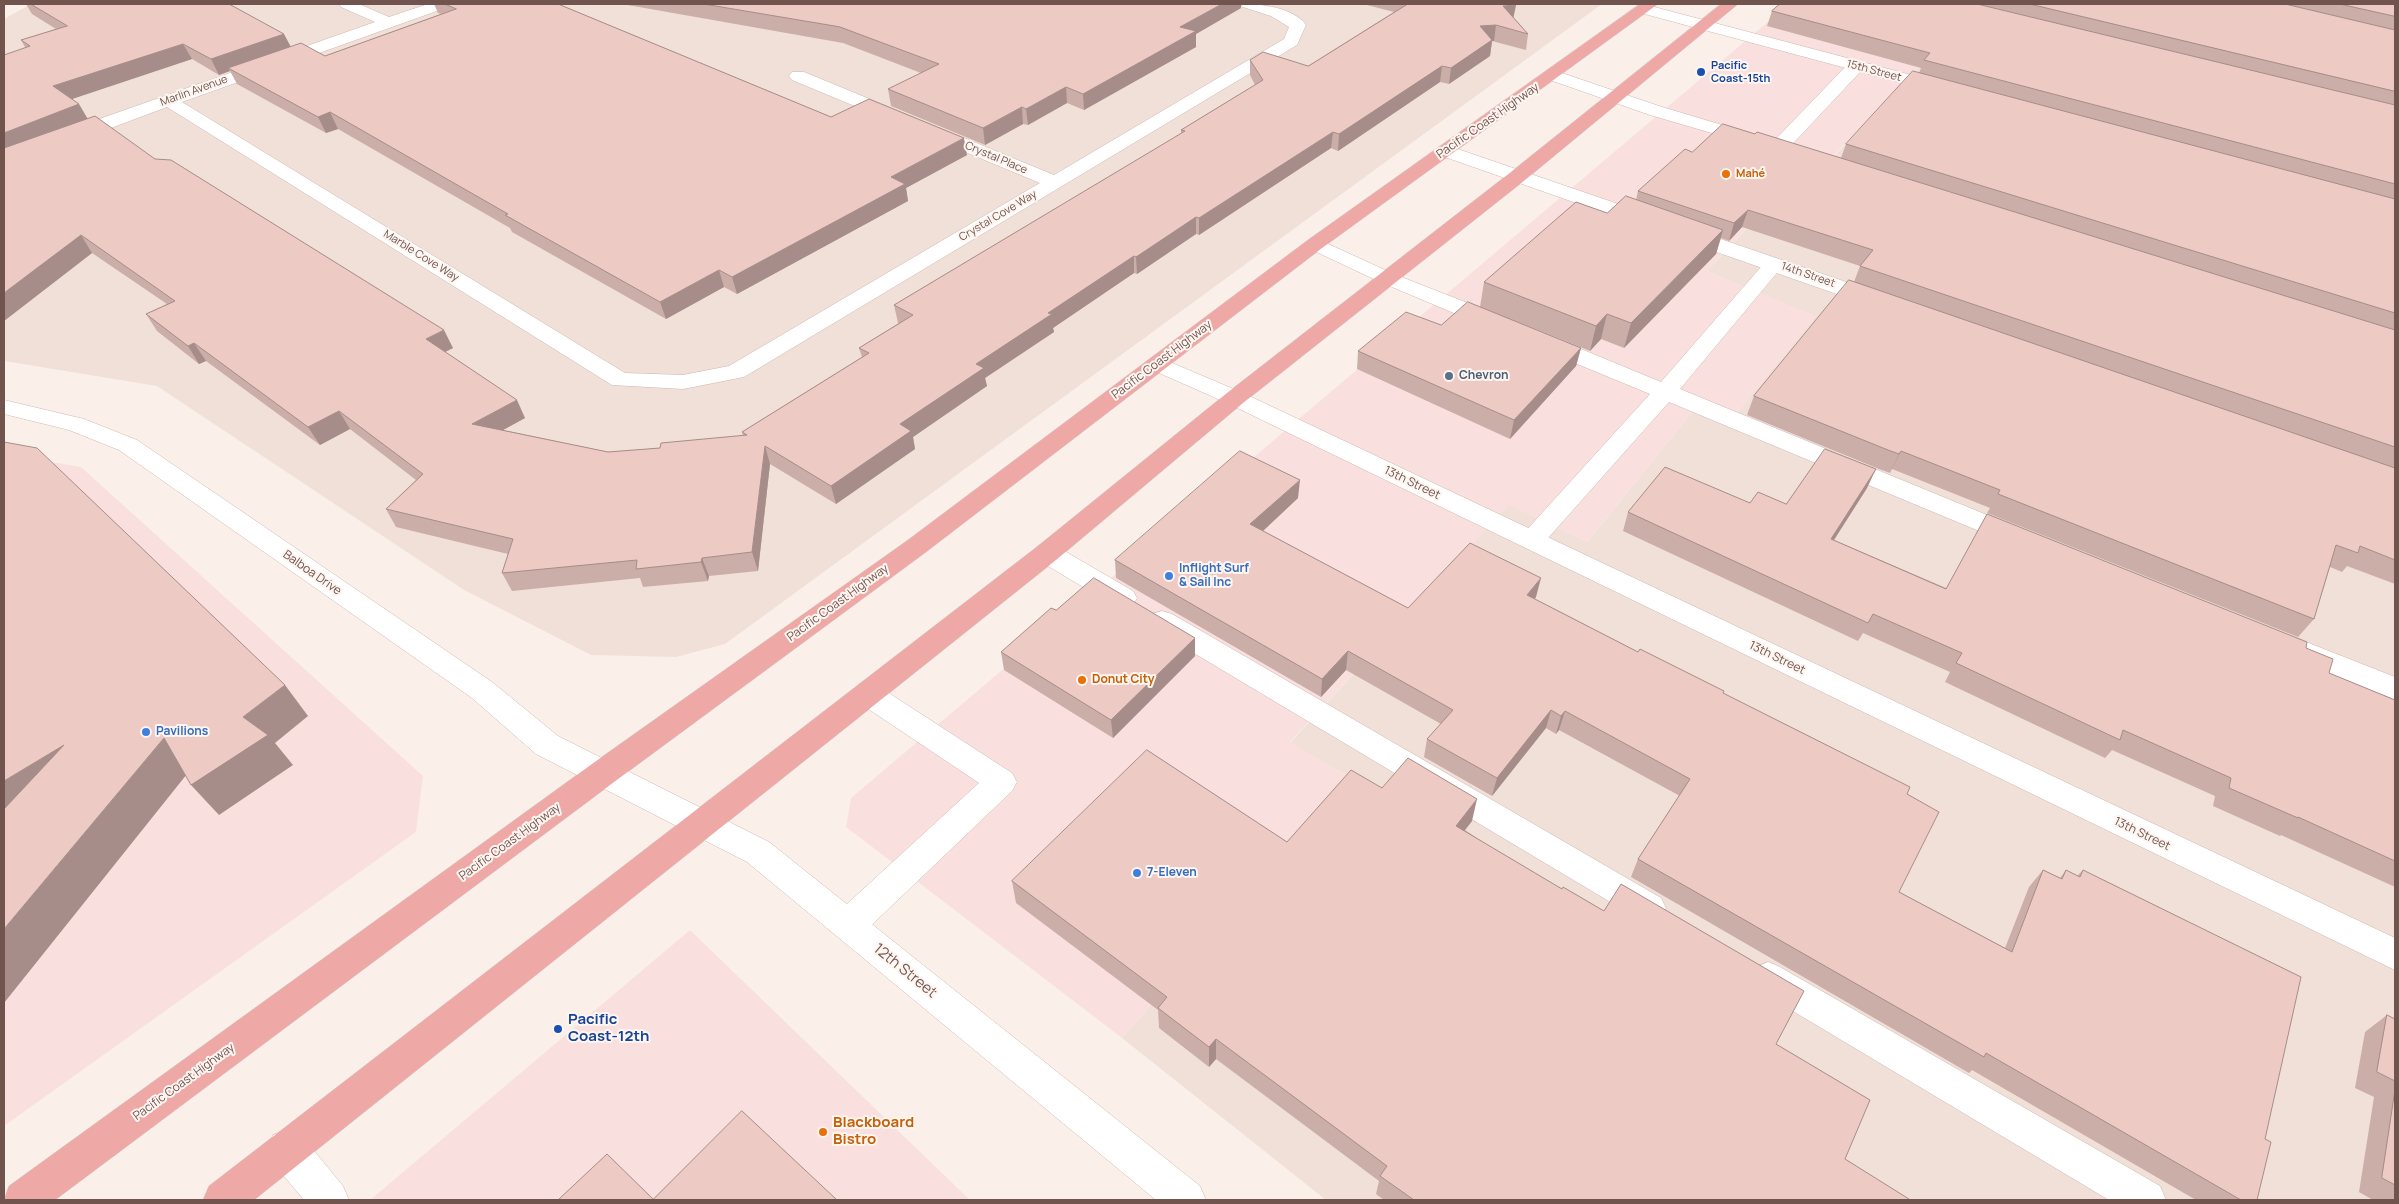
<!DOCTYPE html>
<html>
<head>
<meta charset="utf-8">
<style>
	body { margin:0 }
	#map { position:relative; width:2399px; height:1204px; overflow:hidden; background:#faf0e9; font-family:Manrope,sans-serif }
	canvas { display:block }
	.frame { position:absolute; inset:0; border:5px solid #72544f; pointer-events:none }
</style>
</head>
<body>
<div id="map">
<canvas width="2399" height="1204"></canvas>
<div class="frame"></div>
</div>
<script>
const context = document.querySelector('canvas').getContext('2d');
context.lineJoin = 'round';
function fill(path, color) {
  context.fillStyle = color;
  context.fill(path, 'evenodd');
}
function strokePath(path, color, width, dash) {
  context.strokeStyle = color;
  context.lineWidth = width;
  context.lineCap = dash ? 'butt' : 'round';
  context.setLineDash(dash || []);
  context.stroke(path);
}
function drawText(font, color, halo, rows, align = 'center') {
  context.font = font + ' Manrope,sans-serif';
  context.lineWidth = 4;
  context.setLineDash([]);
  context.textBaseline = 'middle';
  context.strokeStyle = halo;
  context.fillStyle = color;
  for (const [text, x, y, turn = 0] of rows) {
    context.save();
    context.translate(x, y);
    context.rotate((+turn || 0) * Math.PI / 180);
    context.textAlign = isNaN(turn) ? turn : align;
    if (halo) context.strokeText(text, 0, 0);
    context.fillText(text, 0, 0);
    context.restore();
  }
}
const residential = new Path2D(`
	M31,4h1571l-877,640 -49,13 -85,-2 -127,-65 -307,-204 -153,-25v-342z
	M2395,4v1196h-1069l-204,-162 229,-260 -61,-35 219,-239 78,38 114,-141 114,-84 -108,-46 112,-120 16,4 130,-136z`);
const commercial = new Path2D(`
	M1789,4l177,14 -132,137 -16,-4 -111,120 109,45 -80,99 -35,-14 -114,141 -78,-37 -219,237 61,36 -229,260 -276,-211 5,-29z
	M4,454l77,13 342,309 -7,56 -412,294z
	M690,930l280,270h-600z`);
const lane = new Path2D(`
	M1856,61l6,1 2,4 -2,4 -77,82h-14l-2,-4 2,-4 79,-82z
	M1553,70l109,37 97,29 3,4 -3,4 -6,1 -103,-30 -103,-36 -3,-4 3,-4z
	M1315,238l79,36 109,43 3,5 -3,5 -8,2 -8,-2 -107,-45 -72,-34 -3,-4 3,-4z
	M1774,258l7,2 3,4 -3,4 -101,121 346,142 4,6 -4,6 -9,3 -9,-3 -339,-141 -128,144 -9,3 -9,-3 -4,-6 4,-6 127,-140 -114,-47 -3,-5 3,-5 8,-2 8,2 109,45 106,-122z
	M1047,544l9,2 77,45 4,7 -4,7 -10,3 -10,-3 -75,-45 -4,-7 4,-7z
	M1162,611l10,3 489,284 5,10 -5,10 -12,5 -12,-5 -485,-290 -4,-7 4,-7z
	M2296,638l99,39v23l-109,-44 -4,-7 4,-7z
	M868,683l10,3 134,87 5,9 -5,9 -152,145 -12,4 -12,-4 -5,-11 5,-11 143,-131 -121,-81 -5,-8 5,-8z
	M1768,962l12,5 380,219 6,14h-57l-353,-211 -5,-11 5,-11z
	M287,1130l14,5 42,51 6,14h-45l-31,-37 -5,-14 5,-14z`);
const street = new Path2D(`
	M339,4h20l30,13 39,-13h22l-2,3 -266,95 443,271 58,2 46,-9 311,-183 -248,-103 -3,-4 3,-4h12l250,103 230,-136 5,-12 -18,-11 -28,-9 -2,-3c20,0 52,3 65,21l-9,20 -553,332 -61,12 -71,-4 -445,-278 -163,61v-12l81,-32 290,-102 -34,-15z
	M1643,4l306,81 3,4 -3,4 -6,1 -306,-82 -2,-3 2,-3z
	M1446,145l441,151 3,5 -3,5 -8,1 -8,-1 -432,-151 -2,-4 2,-4z
	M1158,357l85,36 1152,545v32l-1168,-567 -77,-34 -3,-5 3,-5z`);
const secondary = new Path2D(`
	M4,400l80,19 53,21 355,242 66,54 211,106 431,344 6,14h-50l-409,-338 -211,-108 -64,-56 -353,-248 -50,-20 -65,-16z`);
const highway = new Path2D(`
	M1640,4h18l-336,244 -396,304 -312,230 -559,418h-51l5,-14 583,-422 316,-224 400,-300z
	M1721,4h17l-213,176 -282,223 -187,157 -802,640h-51l6,-14 829,-640 189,-153 284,-221z`);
const wall = new Path2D(`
	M26,4h203l62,43 34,9 116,-42 -3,-1 -4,-9h124l273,113 136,38 -61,33 2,13 -171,93 -13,-7 -58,32 -154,-87 -2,-4 -172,-99 -12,4 -89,-49 -7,-13 -11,4 -27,-16 -120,40 15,19 68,41 298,189 -8,4 80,66 -22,12 105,22 52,-4 83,-12 -1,-4 120,-75 -3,-9 40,-25h-1l-4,-18 287,-171v-4l74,-45 -5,-10v-15l58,6 86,-54 -31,-8h151l-1,13 15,17 -2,16 -34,-9 -2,15 -41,28 -9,-2 -102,69 -7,-3 -132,87 -3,-1 -59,40 -3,-1 -81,55 1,4 -69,46 2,8 -74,51 2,12 -79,55 -66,-40 -12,107 -49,5 -1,5 -65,6 -3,-9 -128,13 -10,-18 6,-19 -112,-27 -10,-18 30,-29 -66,-51 -30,16 -114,-84 -7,3 -42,-33 -11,-17 21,-10 -75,-51 -88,68 21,-274 -4,-7 35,-11 -24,-15z
	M622,4h619v4l-45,26v13l-112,63 -17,-7 -39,22 -5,-1 -38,21 -94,-39 -3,-17 33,-16 -78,-30z
	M1780,4h615v580l-48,-18 -5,6 -12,-5 -16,52 -16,18 -311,-124 3,-5 -98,-39 -2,4 -11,-4 -132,-54 7,-19 100,-114 6,-16 -118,-39 -13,14 -8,-3 -5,16 -92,94 -23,-9 -11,12 -94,-38 85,35 -5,18 -66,73 -153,-70 1,-18 83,-26 39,-18 4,-25 123,-69 29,-13 2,-9 54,-39 63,-18 86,24 5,-14 73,-71 2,-5 -154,-42 5,-15z
	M1867,488l-33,52 112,48 360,60 23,25 66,27v187l-114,-52 -1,1 -67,-30 2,-10 -103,-46 -7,8 -160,-76 5,-10 -87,-39 -5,8 -235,-110 5,-19 122,-9 36,1z
	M1298,498l-35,33 145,77 128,-11 -1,2 103,53 85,41 184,101 -8,98 106,56 24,-61 14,-17 17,8 6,-8 11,6 6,-6 182,269 -8,61h-61l-224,-130 -3,3 -338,-196 7,-18 42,-63 -121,-66 -3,4 -10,-6 -54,68 -68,-39 3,-18 14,-15 -95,-54 -25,27 -205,-119 -1,-18z
	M1056,610l139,28v18l-82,82 -109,-68 -3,-18z
	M1382,788l90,33 -7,9 311,214 69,115 63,41h-524l-8,-6 3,-13 -163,-122 -7,8 -50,-39 -1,-18 -142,-107 -4,-22 275,-39z
	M2387,1015l8,4v181h-22l-14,-8 15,-95 -19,-9 10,-56z`);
const shadedWall = new Path2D(`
	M1222,4h19v4l-45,26v13l-112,63 -1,-16 97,-67z
	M1516,5l-3,15 -10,-14z
	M1496,25l-2,16h-2l-2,15 -41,28 2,-16 29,-42z
	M284,34l8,15 -64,19 2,3 -11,4 -8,-16z
	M183,44l9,15 -129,43 -10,-16z
	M1442,66l-2,16 -102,69 1,-17z
	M1066,87l1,16 -39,22 -2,-16z
	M79,104l10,17 -85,33v-21z
	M1022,107l1,17 -38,21 -2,-17z
	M330,112l8,17 -12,4 -8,-16z
	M1333,132l-2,16 -132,87v-17z
	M964,138l3,17 -61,33 2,13 -171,93 -5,-17 159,-100z
	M1748,210l-6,17 -13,14 5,-18z
	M1196,217v17l-59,40 -1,-17z
	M1723,230l-7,24 -92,94 7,-25z
	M81,235l11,18 -88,68v-28z
	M1134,256v17l-81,55 1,4 -69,46 2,8 -74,51 2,12 -79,55 -5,-18 69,-62 76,-60 72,-51z
	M719,270l5,17 -58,32 -6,-17z
	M1607,314l-6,25 -11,12 6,-25z
	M444,330l9,18 -18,9 -9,-18z
	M194,343l12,18 -7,3 -11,-18z
	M1581,348l-5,18 -66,73 4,-19z
	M517,400l8,18 -44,24 -9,-18z
	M339,411l11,18 -30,16 -12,-18z
	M765,446l5,18 -12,107 -6,-19z
	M1901,451l-11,22 9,-19z
	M1876,469l-9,19 -44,69 8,-18z
	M1300,480l-2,18 -48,45v-19z
	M702,558l7,18 -1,5 -7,-19z
	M1541,578l-5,19 -14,16 5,-18z
	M1195,638v18l-82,82 -2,-18z
	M1348,651l-2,19 -25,27 1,-18z
	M285,685l23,31 -33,27 18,22 -74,50 -28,-30 52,-68z
	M1551,710l-5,18 -54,68 5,-18z
	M1565,711l-6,19 -3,4 5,-18z
	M164,738l27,31 -187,234v-74z
	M64,745l-60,87v-51z
	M1477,799l-5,22 -21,27 5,-22z
	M1216,1039v20l-7,8v-20z`);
const building = new Path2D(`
	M31,4h198l55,30 -73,25 -28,-15 -130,42 26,18 -75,29v-78l26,-9 -9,-6 46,-14z
	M445,4h113l273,113 38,-18 95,39 -73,39 14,7 -173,93 -13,-7 -59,32 -155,-87 3,-1 -178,-102 -12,5 -90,-49 73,-25 24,13 131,-47z
	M704,4h518l-42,23 16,4 -113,63 -17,-7 -40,22 -4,-2 -39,21 -95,-39 51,-25 -99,-37z
	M1408,4h106l2,1 -13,1 25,28 -32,-9 -16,1 12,14 -41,28 -9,-2 -103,68 -6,-2 -134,86 -3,-1 -60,40 -2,-1 -86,57 4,1 -76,50 8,4 -84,56 11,7 -80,55 -66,-40 -13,106 -50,6 -1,4 -65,7 1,-9 -135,13 11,-34 -127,-30 37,-35 -84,-63 -31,16 -114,-84 -6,3 -42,-32 29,-13 -94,-66 -77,58v-145l91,-32 60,43 16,1 273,170 -18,9 91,61 -45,24 136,28 52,-4 1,-5 86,-8 -5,-3 127,-79 -10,-5 54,-33 -19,-10 291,-174 -4,-1 82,-50 -13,-20 13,-8 45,14z
	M1780,4h197l418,101v79l-471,-124 6,-7 -158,-42z
	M2030,4h255l110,26v61z
	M2340,4h55v12z
	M1913,71l482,128v114l-549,-169z
	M1723,124l32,10 2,-2 638,198v117l-535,-181 13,-16 -125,-40 -14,13 -96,-32 47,-42 7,3z
	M1626,196l97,34 -92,93 -24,-9 -11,12 -112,-44 92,-80 31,11z
	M1849,280l546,188v92l-35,-14 -2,7 -22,-8 -22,74 -316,-125 2,-4 -99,-39 -2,3 -11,-4 -134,-54z
	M1468,302l113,46 -67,72 -156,-69 48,-39 35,13z
	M4,442l33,6 248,237 -42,32 25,18 -77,50 -27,-47 -160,191v-120l60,-64 -60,36z
	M1825,449l51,20 -45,70 115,50 41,-75 320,128 -1,6 27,11 -4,14 66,27v161l-97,-44v1l-69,-30 2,-10 -108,-48 -3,10 -164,-77 6,-10 -89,-39 -5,9 -240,-111 37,-45 85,36 8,-11 28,12z
	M1240,451l60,29 -50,44 158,84 62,-65 71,35 -14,17 111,57 2,-3 84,42 -1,2 187,94 -3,7 32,18 -40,80 113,60 31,-82 19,9 4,-9 14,7 3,-7 218,107 -36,162 6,3 -14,58h-16l-255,-147 -2,4 -346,-198 52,-80 -125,-68 -4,5 -10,-6 -54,68 -70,-39 26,-29 -105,-59 -26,28 -207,-119z
	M1094,578l101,60 -84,82 -110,-68 50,-44 5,2z
	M1147,750l140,92 64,-72 31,18 26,-30 69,41 -21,27 106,63 1,-2 41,24 17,-27 183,107 -28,53 94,56 -25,59 64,40 -1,1h-494l-34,-24 7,-10 -171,-127 -7,8 -51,-39 9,-11 -155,-116z
	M2387,1015l8,4v62l-18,-9z
	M2395,1090v95l-13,-7z
	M742,1111l95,89h-279l49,-46 46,45z`);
const markers = [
	[1701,72,5,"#1a4fb4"],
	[1726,174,5,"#e8710a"],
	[1449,376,5,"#5c6f8a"],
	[1169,576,5,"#3f7fe0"],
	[1082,680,5,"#e8710a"],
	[146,732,5,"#3f7fe0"],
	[1137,873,5,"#3f7fe0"],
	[558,1029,5,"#1a4fb4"],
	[823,1132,5,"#e8710a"]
];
const farTransitnames = [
	["Pacific",1711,66],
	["Coast-15th",1711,79]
];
const farStreetnames = [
	["15th Street",1874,71,15],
	["Marlin Avenue",194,91,-20],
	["Crystal Place",996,158,23],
	["Crystal Cove Way",998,216,-31],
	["Marble Cove Way",421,256,32],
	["14th Street",1808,275,19]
];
const farFoodnames = [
	["Mahé",1736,174]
];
const streetNames = [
	["Pacific Coast Highway",1488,121,-35],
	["Pacific Coast Highway",1162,360,-37],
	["13th Street",1412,483,26],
	["Balboa Drive",312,573,35],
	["Pacific Coast Highway",838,603,-36],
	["13th Street",1777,658,26],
	["13th Street",2142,834,26],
	["Pacific Coast Highway",510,842,-36],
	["Pacific Coast Highway",184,1082,-36]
];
const serviceNames = [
	["Chevron",1459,376]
];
const shopNames = [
	["Inflight Surf",1179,569],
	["& Sail Inc",1179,583],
	["Pavilions",156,732],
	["7-Eleven",1147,873]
];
const foodNames = [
	["Donut City",1092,680]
];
const nearStreetnames = [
	["12th Street",905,971,39]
];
const nearTransitnames = [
	["Pacific",568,1020],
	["Coast-12th",568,1037]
];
const nearFoodnames = [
	["Blackboard",833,1123],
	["Bistro",833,1140]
];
fill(residential, '#f1e0d8');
fill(commercial, '#f9e0de');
strokePath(lane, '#ceb8b3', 1);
strokePath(street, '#ceb8b3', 1);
strokePath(secondary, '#d0b7b1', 1);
strokePath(highway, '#d5ccca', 1);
fill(lane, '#fff');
fill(street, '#fff');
fill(secondary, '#fff');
fill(highway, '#eea9a7');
fill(wall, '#ccaea9');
fill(shadedWall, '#a68d89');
fill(building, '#edcac4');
strokePath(building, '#a68d89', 1);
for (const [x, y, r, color] of markers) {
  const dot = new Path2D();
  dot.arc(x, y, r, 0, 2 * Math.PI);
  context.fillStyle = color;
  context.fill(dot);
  strokePath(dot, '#fdf5f0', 2);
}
drawText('bold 11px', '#164399', '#fdf5f0', farTransitnames, 'left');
drawText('11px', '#72544f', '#fdf5f0', farStreetnames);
drawText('bold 11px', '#c56008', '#fdf5f0', farFoodnames, 'left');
drawText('12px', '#72544f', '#fdf5f0', streetNames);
drawText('bold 12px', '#4e5e75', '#fdf5f0', serviceNames, 'left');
drawText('bold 12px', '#366cbe', '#fdf5f0', shopNames, 'left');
drawText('bold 12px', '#c56008', '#fdf5f0', foodNames, 'left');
drawText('15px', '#72544f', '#fdf5f0', nearStreetnames);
drawText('bold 15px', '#164399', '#fdf5f0', nearTransitnames, 'left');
drawText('bold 15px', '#c56008', '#fdf5f0', nearFoodnames, 'left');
</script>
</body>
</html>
